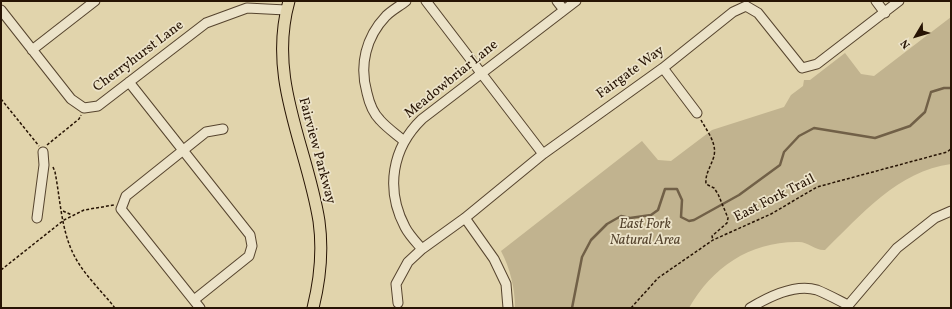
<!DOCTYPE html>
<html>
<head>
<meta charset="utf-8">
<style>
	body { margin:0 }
	#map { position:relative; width:952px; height:309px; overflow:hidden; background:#e1d4ac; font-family:Vollkorn,serif }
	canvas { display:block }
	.frame { position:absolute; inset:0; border:2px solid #271404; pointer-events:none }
	.north { position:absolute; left:896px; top:16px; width:40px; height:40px; -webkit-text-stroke:3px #ece3c9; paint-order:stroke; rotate:232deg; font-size:11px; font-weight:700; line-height:16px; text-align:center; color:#271404 }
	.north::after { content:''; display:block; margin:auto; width:14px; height:18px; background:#271404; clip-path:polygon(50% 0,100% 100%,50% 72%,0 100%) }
</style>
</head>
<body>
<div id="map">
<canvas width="952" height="309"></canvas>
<div class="frame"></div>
<div class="north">N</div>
</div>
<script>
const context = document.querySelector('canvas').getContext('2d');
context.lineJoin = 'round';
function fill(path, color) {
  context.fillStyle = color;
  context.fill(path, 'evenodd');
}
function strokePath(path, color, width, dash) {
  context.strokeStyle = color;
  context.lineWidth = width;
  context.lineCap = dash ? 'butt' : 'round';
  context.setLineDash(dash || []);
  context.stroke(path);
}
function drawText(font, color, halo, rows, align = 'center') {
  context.font = font + ' Vollkorn,serif';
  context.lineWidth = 3.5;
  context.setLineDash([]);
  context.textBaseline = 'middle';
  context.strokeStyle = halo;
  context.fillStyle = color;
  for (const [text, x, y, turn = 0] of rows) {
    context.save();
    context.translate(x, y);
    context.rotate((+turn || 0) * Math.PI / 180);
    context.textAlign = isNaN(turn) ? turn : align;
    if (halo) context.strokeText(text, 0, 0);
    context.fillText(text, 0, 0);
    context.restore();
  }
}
const green = new Path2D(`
	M951,17v147c-53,7 -90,51 -126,86 -9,1 -17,-8 -26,-8 -48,-1 -87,25 -110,66h-174c0,-20 -5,-40 -14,-57l141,-110 16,19 13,1 41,-31 72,-23 7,-12 12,-9 1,-6h6l35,-27 16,21 13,2z`);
const stream = new Path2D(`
	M572,308l10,-51 9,-17 16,-16 14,-8 9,2 21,-3 7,-5 7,-21h12l5,11 -1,17 8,4 5,-1 45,-25 41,-30 4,-13 15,-16 15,-8 61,10 35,-12 15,-14 6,-20 13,-4h7`);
const path = new Path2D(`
	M1,99l38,47
	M701,120c6,11 16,23 13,36 -3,11 -9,17 -8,28l8,4 4,6 10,24 -1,5 -15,13 1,4
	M47,145l32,-26 2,-4
	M53,167l2,5c5,25 6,55 17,79 9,21 29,39 43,57
	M63,211l9,4
	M1,270l63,-50 20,-10 30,-5
	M631,308l27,-30 55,-38 58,-26 46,-27 130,-35 4,-3`);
const minor = new Path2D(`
	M426,1l117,153
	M557,1l7,9
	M876,1l9,12
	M1,10l70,89 13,9 14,-2 108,-83 41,-15 39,2
	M32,50l63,-49
	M663,68l34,45
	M129,82l121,153 2,11 -3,10 -55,44
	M404,141c-8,-7 -17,-13 -24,-21 -7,-7 -11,-18 -13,-27 -8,-28 -1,-56 19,-77 6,-6 14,-10 20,-15
	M37,218l7,-53 -1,-13
	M465,218l29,41 12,25 2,24
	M422,249c-6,-7 -13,-14 -17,-22 -20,-38 -13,-79 17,-108l154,-118
	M398,303l-2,-19 12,-22 14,-13 43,-31 78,-64 120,-86 70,-56 13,-6 12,7 44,55 15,-4 82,-63
	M200,308l-79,-99 5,-13 80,-64 17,-3
	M750,308c18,-11 45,-25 67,-18 10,4 21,10 31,15
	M846,308l51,-60 38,-30 16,-7`);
const major = new Path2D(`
	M289,1c-22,78 18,145 30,220 4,29 1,59 -6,87`);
const streetNames = [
	["Cherryhurst Lane",139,57,-37],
	["Fairgate Way",631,73,-36],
	["Meadowbriar Lane",452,80,-39],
	["Fairview Parkway",316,151,75],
	["East Fork Trail",775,199,-27]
];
const parkNames = [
	["East Fork",645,225],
	["Natural Area",645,241]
];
fill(green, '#c1b38f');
strokePath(stream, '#716047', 2.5);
strokePath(minor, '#56442e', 11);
strokePath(major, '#271404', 13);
strokePath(path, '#271404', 1.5, [3, 2]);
strokePath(minor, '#ece3c9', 9);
strokePath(major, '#e1d4ac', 11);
drawText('14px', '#271404', '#ece3c9', streetNames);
drawText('italic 14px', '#55442e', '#ece3c9', parkNames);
</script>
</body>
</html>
